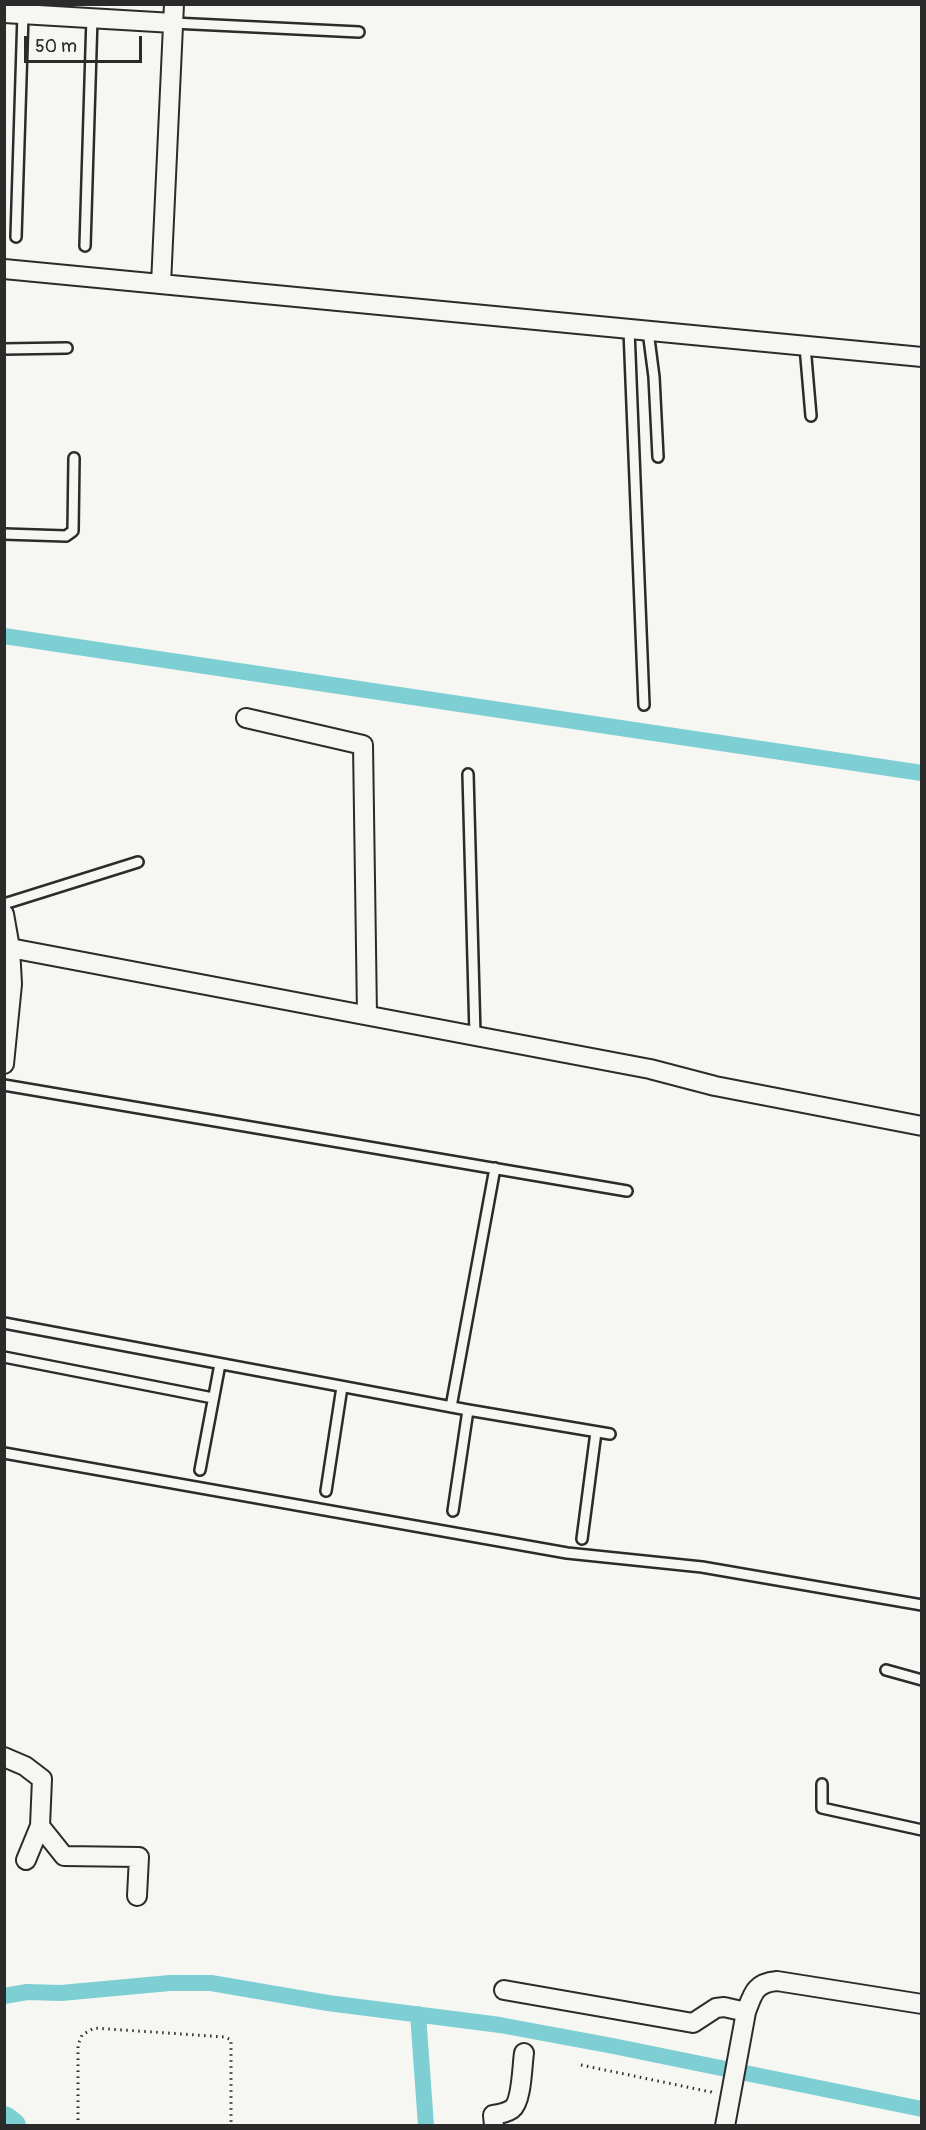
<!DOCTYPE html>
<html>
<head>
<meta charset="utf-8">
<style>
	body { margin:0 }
	#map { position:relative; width:926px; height:2130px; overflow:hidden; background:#f6f6f2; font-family:Pangolin,sans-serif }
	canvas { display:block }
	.frame { position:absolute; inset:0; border:6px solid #2b2b2b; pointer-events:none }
	.scale { position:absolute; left:24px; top:36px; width:118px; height:27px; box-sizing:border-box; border:3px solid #2b2b2b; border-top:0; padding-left:8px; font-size:18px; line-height:21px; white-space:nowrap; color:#2b2b2b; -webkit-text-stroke:4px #f6f6f2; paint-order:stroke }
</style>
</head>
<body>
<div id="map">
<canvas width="926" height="2130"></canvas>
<div class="frame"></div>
<div class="scale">50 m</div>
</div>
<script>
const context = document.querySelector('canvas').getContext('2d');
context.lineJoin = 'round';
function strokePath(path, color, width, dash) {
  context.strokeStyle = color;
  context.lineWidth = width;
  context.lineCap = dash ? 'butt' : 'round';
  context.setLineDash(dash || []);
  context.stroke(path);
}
const canal = new Path2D(`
	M4,636l918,137
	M4,1996l23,-4 34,1 109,-10h41l117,20 172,22 113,21 309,63
	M418,2014l8,112`);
const river = new Path2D(`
	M4,2120l8,6`);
const path = new Path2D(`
	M581,2065l130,27 4,2
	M78,2126v-81l4,-10 12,-7 131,9 6,3v86`);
const lane = new Path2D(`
	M173,23l186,9
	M16,237l7,-223
	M85,246l7,-229
	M629,330l15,375
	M648,331l6,46 4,80
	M805,346l6,70
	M4,349l63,-1
	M4,534l62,2 7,-5 1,-73
	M468,774l7,261
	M4,904l134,-42
	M4,1085l623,106
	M4,1323l464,87 142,24
	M4,1357l209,41
	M451,1407l44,-239
	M4,1453l563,100 135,14 220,38
	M200,1470l20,-106
	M326,1491l16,-104
	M453,1511l15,-101
	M582,1539l14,-107
	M886,1670l36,10
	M822,1784v24l100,22`);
const street = new Path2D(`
	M4,13l169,10
	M4,269l918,88
	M161,284l13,-280
	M246,718l117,27 4,270
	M4,914l6,34 2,36 -8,80
	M10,948l640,121 65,17 207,40
	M4,1757l21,9 17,13 -2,47 -14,34
	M40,1826l24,30 75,1 -2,39
	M504,1990l189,33 23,-15 8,-1 22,5
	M494,2126l-1,-11c7,-1 13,-2 19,-6 10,-8 10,-43 12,-56
	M725,2126l21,-114c7,-19 9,-29 31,-31l145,23`);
strokePath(canal, '#7dcfd4', 16);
strokePath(river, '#7dcfd4', 28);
strokePath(lane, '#2b2b2b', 14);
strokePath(street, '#2b2b2b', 22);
strokePath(path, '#2b2b2b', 3, [1.5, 4.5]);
strokePath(lane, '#f6f6f2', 9);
strokePath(street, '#f6f6f2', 18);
</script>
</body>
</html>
